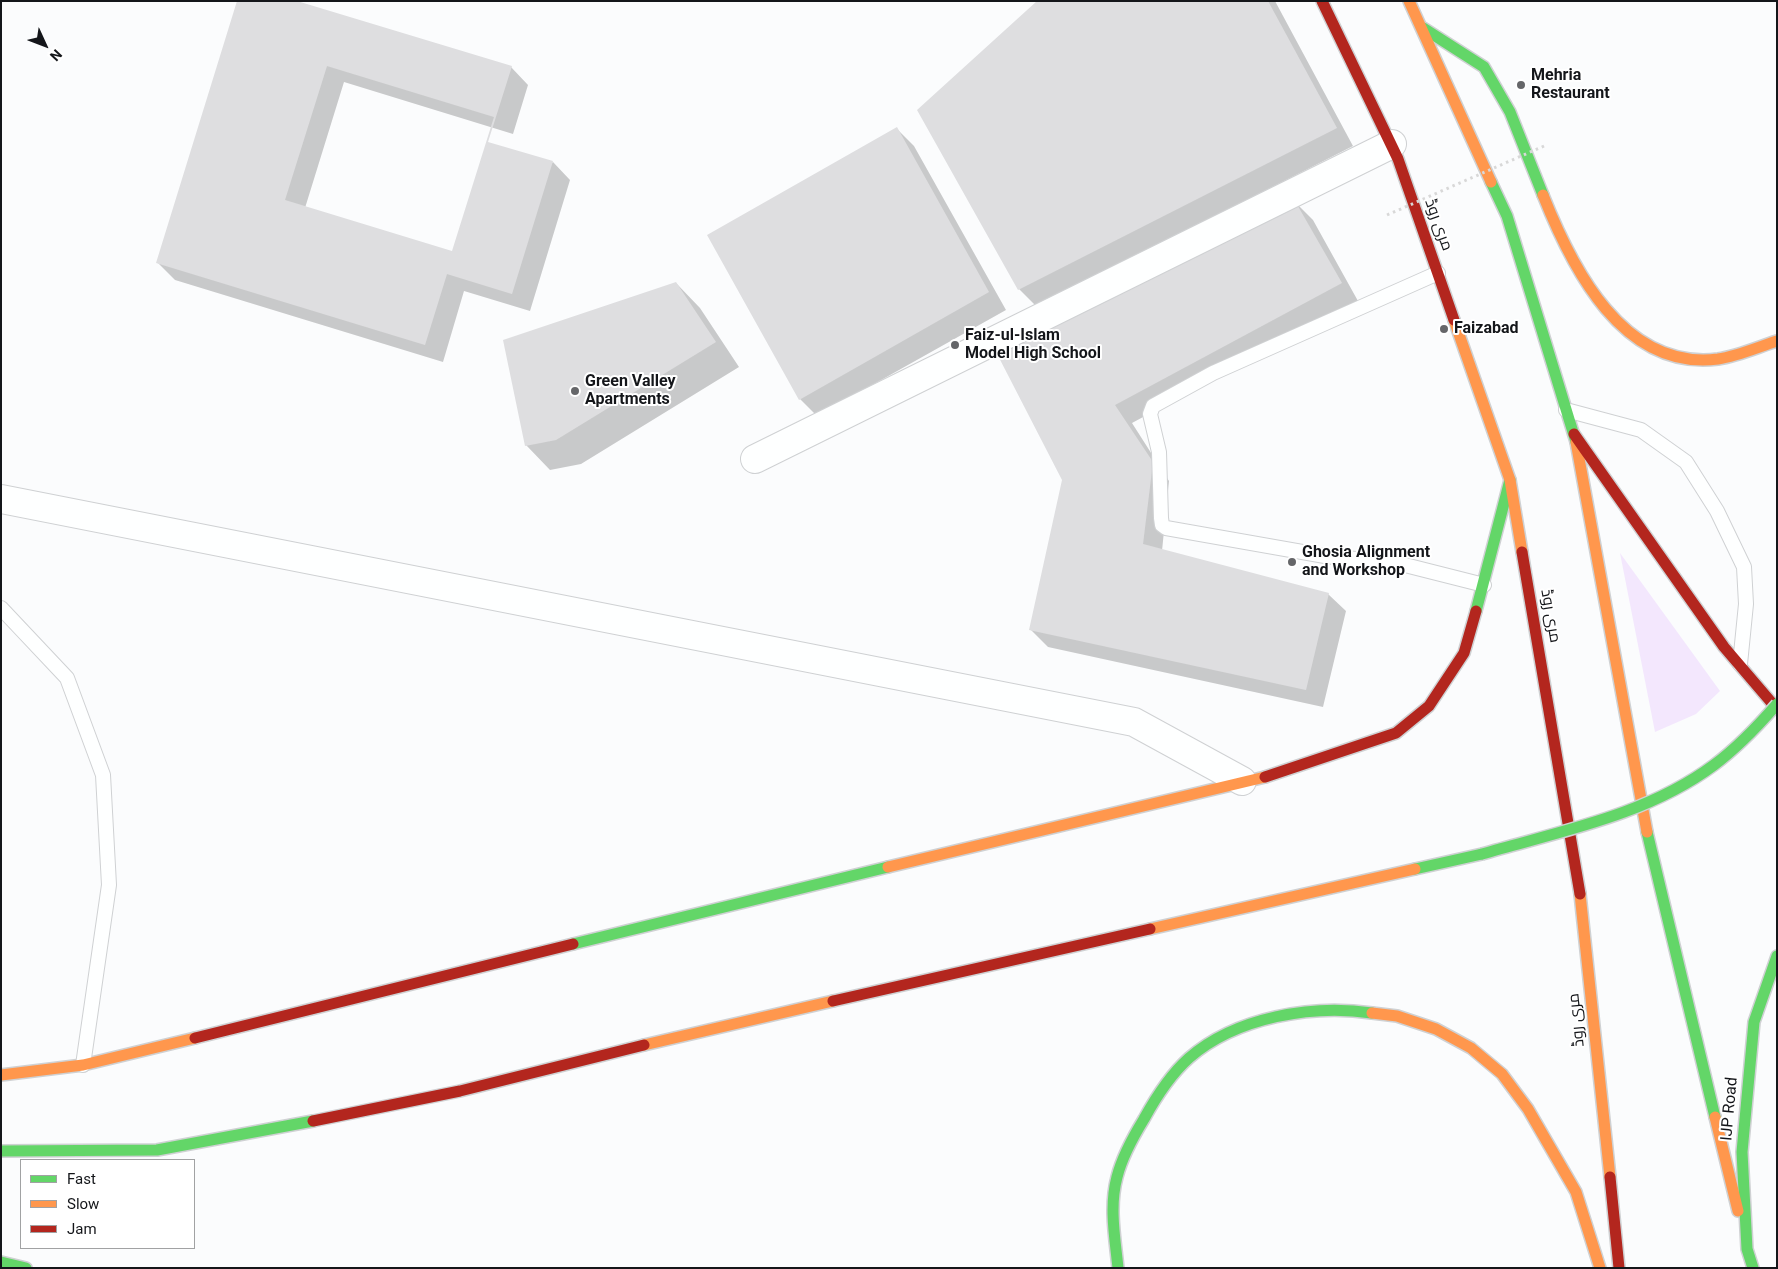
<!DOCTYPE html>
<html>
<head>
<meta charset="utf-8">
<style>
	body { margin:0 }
	#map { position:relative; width:1778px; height:1269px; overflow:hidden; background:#fbfcfd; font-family:Roboto,sans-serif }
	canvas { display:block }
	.frame { position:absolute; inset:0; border:2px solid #14161a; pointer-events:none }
	.legend { position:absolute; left:20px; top:1159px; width:175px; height:90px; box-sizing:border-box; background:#fff; border:1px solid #a1a2a3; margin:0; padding:6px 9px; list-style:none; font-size:15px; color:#14161a }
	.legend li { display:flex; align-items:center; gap:10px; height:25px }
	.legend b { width:25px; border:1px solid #a1a2a3 }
	.north { position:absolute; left:20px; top:20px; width:50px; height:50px; -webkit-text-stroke:4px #fff; paint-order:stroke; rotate:133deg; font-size:14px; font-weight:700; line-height:20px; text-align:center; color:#14161a }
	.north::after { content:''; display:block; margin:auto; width:18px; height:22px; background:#14161a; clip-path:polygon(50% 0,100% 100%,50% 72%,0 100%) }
</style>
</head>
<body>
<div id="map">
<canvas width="1778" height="1269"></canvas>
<div class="frame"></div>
<ul class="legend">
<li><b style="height:6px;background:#63d668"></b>Fast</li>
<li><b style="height:6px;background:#ff974d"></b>Slow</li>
<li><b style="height:6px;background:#b3261e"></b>Jam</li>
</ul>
<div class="north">N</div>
</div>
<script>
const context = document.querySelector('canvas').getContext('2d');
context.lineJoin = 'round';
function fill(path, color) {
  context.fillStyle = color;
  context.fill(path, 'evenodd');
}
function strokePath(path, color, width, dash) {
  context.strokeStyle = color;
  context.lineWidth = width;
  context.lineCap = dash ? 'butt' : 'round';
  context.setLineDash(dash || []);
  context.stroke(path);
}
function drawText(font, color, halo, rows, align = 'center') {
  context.font = font + ' Roboto,Cairo,sans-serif';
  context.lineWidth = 4;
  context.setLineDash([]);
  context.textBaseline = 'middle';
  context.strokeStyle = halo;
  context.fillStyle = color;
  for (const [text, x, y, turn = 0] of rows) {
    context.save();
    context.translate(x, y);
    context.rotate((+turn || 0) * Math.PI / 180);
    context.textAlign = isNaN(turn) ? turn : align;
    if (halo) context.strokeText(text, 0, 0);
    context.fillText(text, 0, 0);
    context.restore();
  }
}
const green = new Path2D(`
	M1620,553l100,138 -24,23 -41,18z`);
const shadow = new Path2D(`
	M238,1l273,66 17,18 -15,49 -169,-52 -39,126 147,45 101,-91 17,18 -40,131 -66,-20 -21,71 -268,-82 -17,-17z
	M1039,1h236l78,145 -316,161 -18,-18z
	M897,129l17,17 92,164 -189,106 -17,-17z
	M1295,202l18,18 45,81 -226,122 37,58 -7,70 166,43 18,17 -23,96 -275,-60 -17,-17 32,-150 -67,-131z
	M676,283l24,25 39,59 -158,97 -31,6 -24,-25z`);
const building = new Path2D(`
	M237,1h60l215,65 -24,76 65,19 -41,133 -65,-20 -22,71 -269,-82zM327,66l167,51 -42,134 -167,-51z
	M1037,1h231l69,127 -319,162 -101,-180z
	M897,127l92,165 -190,108 -92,-165z
	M1295,201l47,82 -227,122 38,57 -10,82 186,49 -23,97 -277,-60 33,-150 -68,-132z
	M676,282l40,60 -160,98 -31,6 -22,-106z`);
const lane = new Path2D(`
	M1438,273l-225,100 -60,33 -3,8 9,38 2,66 1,7 4,3 159,28 72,7 87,22
	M1566,410l75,20 45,32 31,49 27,56 2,37 -6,60
	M1,608l66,70 36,97 6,110 -26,180`);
const street = new Path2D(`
	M755,459l637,-315
	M1,499l1133,223 108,59`);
const fast = new Path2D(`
	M1423,28l61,39 26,45 33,83
	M1491,182l16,34 69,226
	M1476,611l34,-131
	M1647,832l68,285
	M1415,869l67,-15
	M573,944l315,-77
	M1,1151l156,-1 156,-29
	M1,1262l25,6
	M1118,1268c-3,-30 -9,-61 -1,-91 5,-20 16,-40 27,-58 12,-22 26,-44 45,-61 47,-41 124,-54 183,-45
	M1753,1268l-6,-19 -5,-97 12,-130 23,-66`);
const slow = new Path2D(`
	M1409,1l82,181
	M1543,195c29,73 80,176 175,164 20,-3 40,-12 59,-18
	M1454,320l56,160 12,72
	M1576,442l71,390
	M888,867l377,-90
	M1580,894l30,283
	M1150,929l265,-60
	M1372,1013l25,3 39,13 35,19 31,26 26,35 48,83 24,76
	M644,1045l189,-44
	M1,1075l82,-10 112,-27
	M1715,1117l23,94`);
const jam = new Path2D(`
	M1322,1l76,158 56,161
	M1574,434l150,213 53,62
	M1522,552l58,342
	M1265,777l131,-44 33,-27 35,-53 12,-42
	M833,1001l317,-72
	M195,1038l378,-94
	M313,1121l147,-30 184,-46
	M1610,1177l9,91`);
const pathBridge = new Path2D(`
	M1387,215l157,-69`);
const fastBridge = new Path2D(`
	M1482,854c79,-23 165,-39 232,-89 24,-18 44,-39 63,-61`);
const markers = [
	[1521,85,5,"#656669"],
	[1444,329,5,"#656669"],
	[955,345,5,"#656669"],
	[575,391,5,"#656669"],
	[1292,562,5,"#656669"]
];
const poiNames = [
	["Mehria",1531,76],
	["Restaurant",1531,94],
	["Faizabad",1454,329],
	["Faiz-ul-Islam",965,336],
	["Model High School",965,354],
	["Green Valley",585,382],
	["Apartments",585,400],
	["Ghosia Alignment",1302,553],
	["and Workshop",1302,571]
];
const streetNames = [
	["مری روڈ",1438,225,70],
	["مری روڈ",1550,616,80],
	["مری روڈ",1577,1020,-96],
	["IJP Road",1730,1109,-85]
];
fill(green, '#f3e7fd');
fill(shadow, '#0003');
fill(building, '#dedee0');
strokePath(lane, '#cfd1d3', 16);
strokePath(street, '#cfd1d3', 30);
strokePath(fast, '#cfd1d3', 14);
strokePath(slow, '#cfd1d3', 14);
strokePath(jam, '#cfd1d3', 14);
strokePath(lane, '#feffff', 14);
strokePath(street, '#feffff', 28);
strokePath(fast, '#63d668', 11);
strokePath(slow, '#ff974d', 11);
strokePath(jam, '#b3261e', 11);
strokePath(fastBridge, '#cfd1d3', 14, []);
strokePath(pathBridge, '#d8d8d8', 3, [2.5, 4]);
strokePath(fastBridge, '#63d668', 11);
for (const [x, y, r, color] of markers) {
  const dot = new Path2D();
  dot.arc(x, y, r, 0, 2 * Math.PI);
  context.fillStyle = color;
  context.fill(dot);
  strokePath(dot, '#fff', 2);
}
drawText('bold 16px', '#14161a', '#fff', poiNames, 'left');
drawText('16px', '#14161a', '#fff', streetNames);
</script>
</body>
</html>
